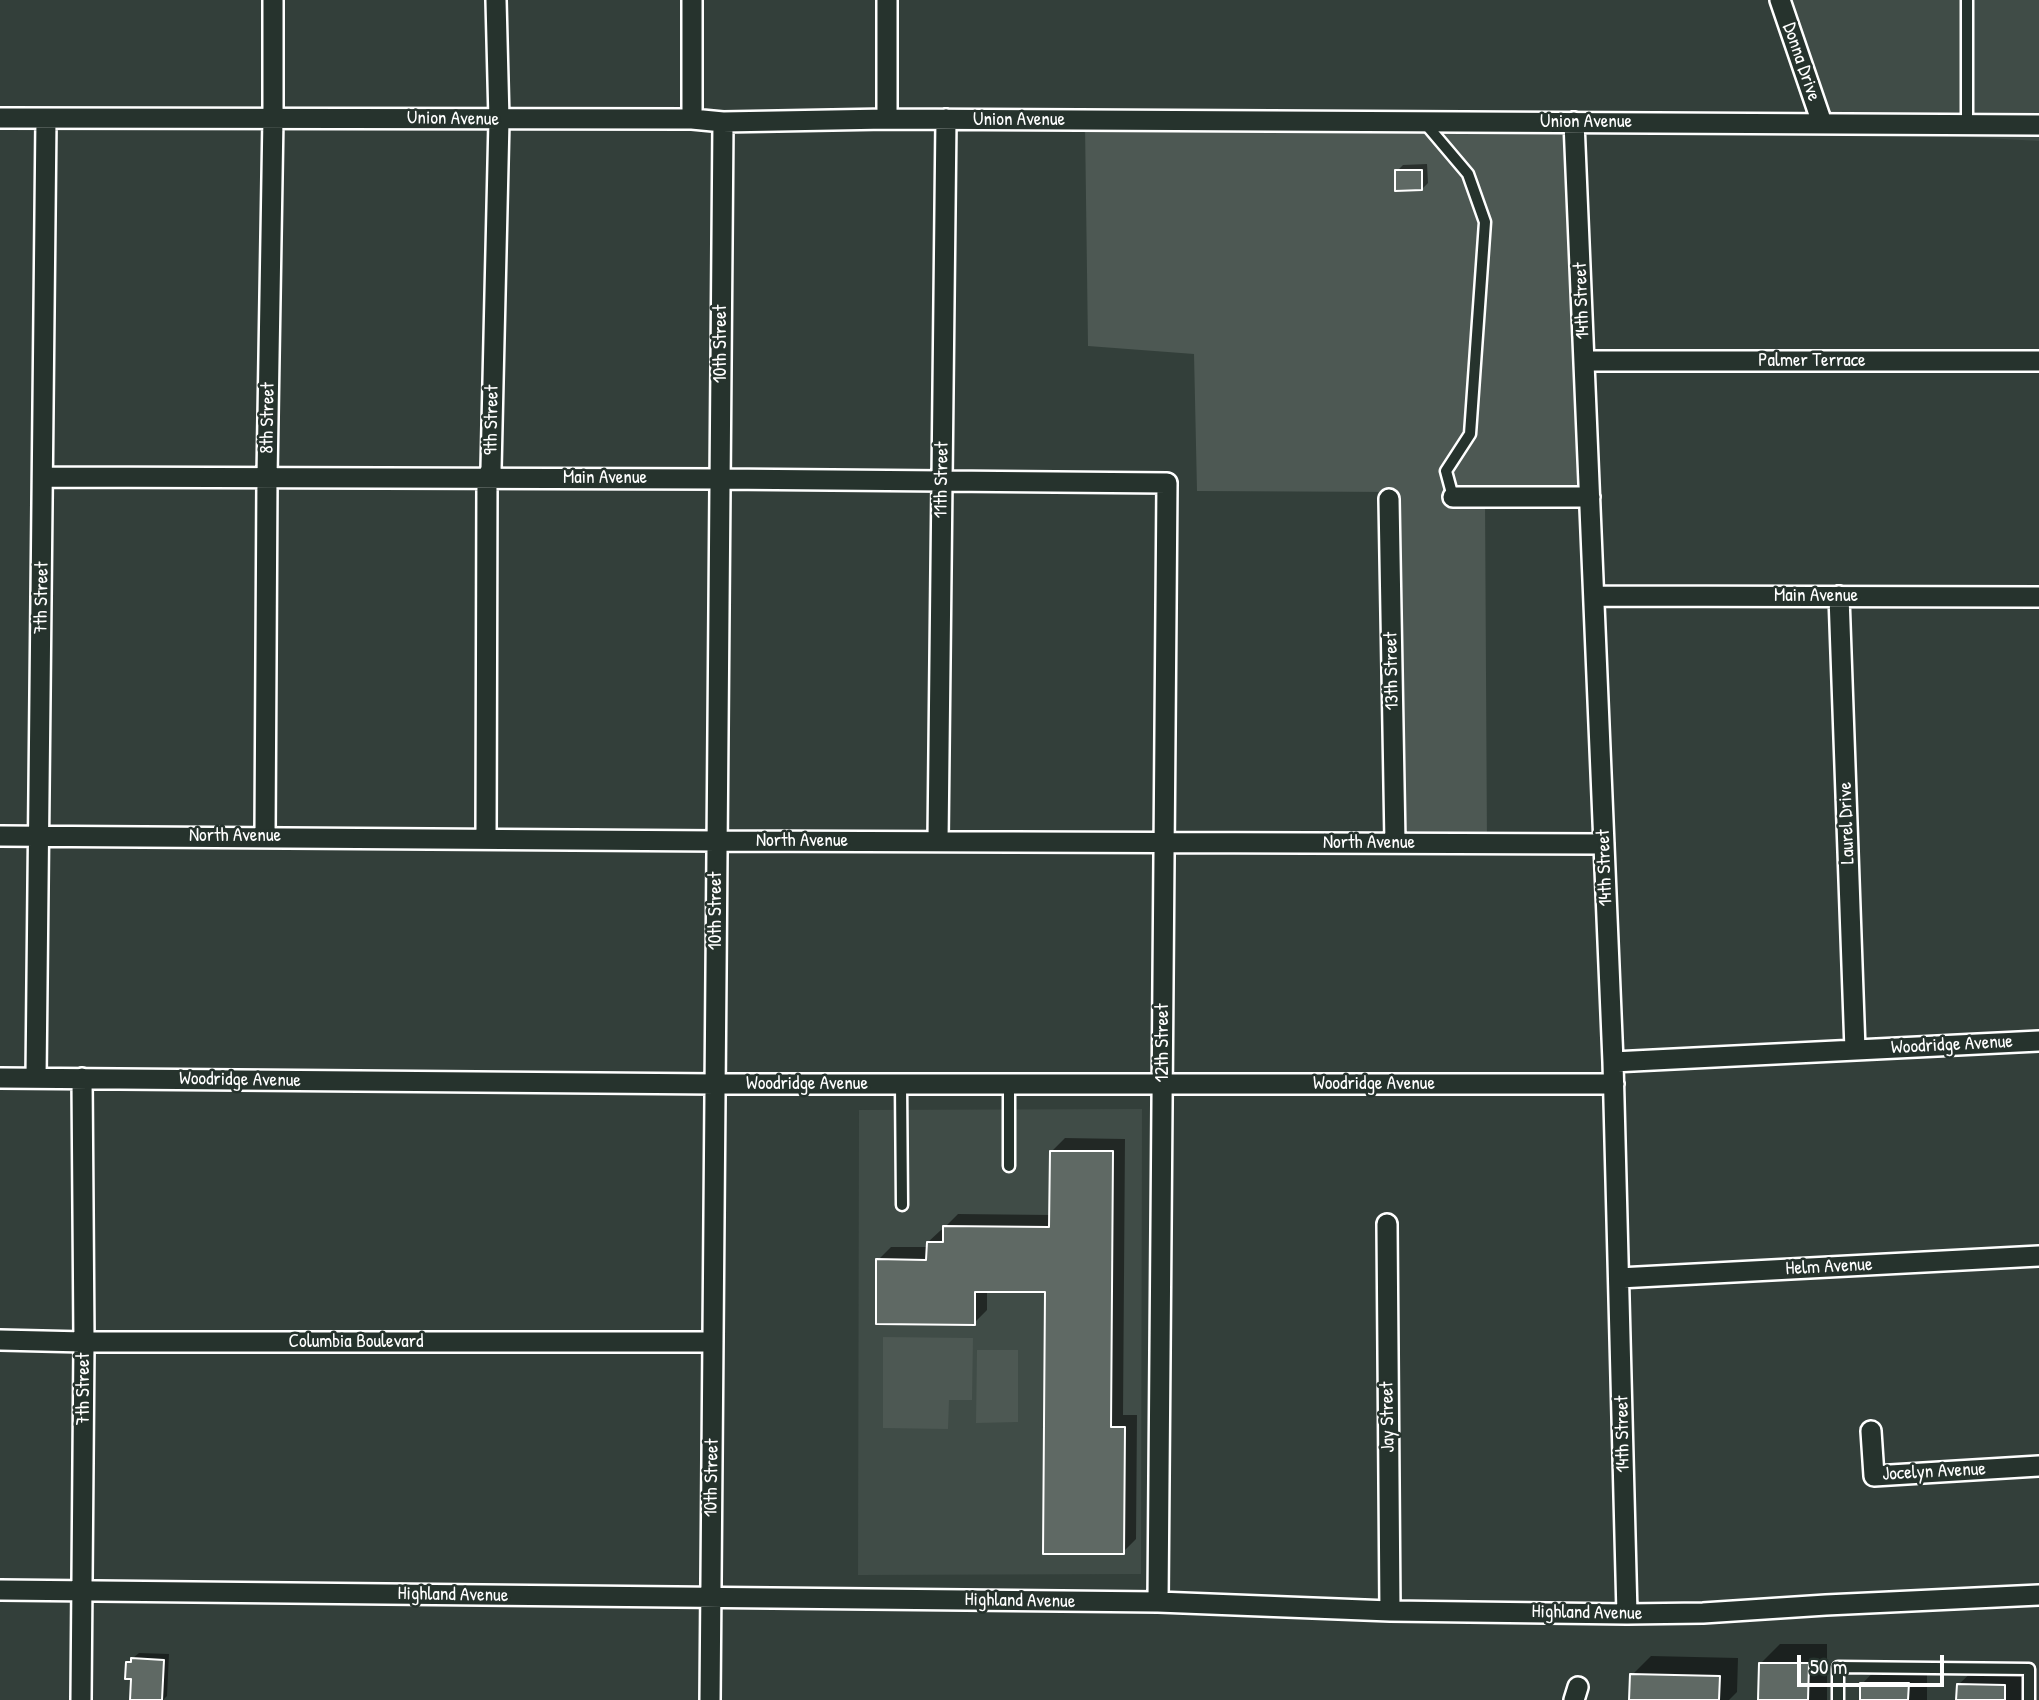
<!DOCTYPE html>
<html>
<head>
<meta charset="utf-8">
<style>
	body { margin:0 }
	#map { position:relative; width:2039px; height:1700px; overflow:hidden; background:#333f3a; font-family:"Patrick Hand",sans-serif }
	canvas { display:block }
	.scale { position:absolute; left:1797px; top:1655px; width:147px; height:32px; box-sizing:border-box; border:4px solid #fff; border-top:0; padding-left:9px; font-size:21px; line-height:24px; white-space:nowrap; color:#fff; -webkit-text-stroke:5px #26332d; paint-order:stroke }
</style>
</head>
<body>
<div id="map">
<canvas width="2039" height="1700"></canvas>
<div class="scale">50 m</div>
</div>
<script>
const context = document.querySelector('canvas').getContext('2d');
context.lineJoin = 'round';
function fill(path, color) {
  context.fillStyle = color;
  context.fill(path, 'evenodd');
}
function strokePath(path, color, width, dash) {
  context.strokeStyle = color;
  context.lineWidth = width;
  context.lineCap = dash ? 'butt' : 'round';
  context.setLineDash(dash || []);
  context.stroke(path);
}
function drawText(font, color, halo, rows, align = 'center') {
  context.font = font + ' "Patrick Hand",sans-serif';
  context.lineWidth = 5;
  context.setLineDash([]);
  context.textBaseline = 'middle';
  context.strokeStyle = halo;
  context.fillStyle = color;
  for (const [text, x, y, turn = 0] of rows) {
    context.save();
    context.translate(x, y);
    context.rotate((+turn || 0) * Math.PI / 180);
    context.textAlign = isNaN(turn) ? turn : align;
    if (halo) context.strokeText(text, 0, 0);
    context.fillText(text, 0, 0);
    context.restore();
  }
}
const built = new Path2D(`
	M1778,0h261v141l-217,-12z
	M1142,1109l-1,465 -283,1 1,-465z`);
const green = new Path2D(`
	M1085,125l497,5 6,373 -103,-6 2,351h-98l6,-356 -198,-1 -3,-137 -106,-8z
	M883,1337l90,1 -1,62h-23l-1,29 -65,-1z
	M977,1350h41v72l-42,1z`);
const shadow = new Path2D(`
	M1427,164l1,19 -6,6 -25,-18 6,-6z
	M1065,1138l60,1 -2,276h14l-1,124 -13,13 -76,-262h-60v20l-13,13 -96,-63 13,-13h37v-5l13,-12h4v-3l13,-13 93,1 1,-64z
	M1780,1644h47v56h-67v-36z
	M139,1653l30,1 -2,42 -4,4h-31l1,-23 -6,-14z
	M1651,1656l87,2 -1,34 -8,8h-98l1,-25z
	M1881,1664h46v36h-66l1,-16z
	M1978,1666h46l-1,34h-65v-15z`);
const building = new Path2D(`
	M1395,170h27v20l-27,1z
	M1050,1151h63l-2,276h14l-1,127h-81l2,-262h-70v33l-99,-1v-65l50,1 1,-18h16v-16l106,1z
	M131,1658l33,2 -2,40h-32l1,-21h-6l1,-17h5z
	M1759,1663h50l-1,37h-50z
	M1630,1674l90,2 -1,24h-90z
	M1860,1683h49l-1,17h-48z
	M1957,1684l48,1v15h-49z`);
const lane = new Path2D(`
	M1424,122l44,52 17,48 -15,212 -24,37 7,26
	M1967,124v-124
	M901,1084l1,121
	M1009,1085v81
	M1838,1700v-33l191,2v31`);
const street = new Path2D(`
	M692,0v119
	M887,0v119
	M1780,0l42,123
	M0,118l692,1 31,3 164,-3 1152,6
	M1574,122l39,940 14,552
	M1584,361h455
	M44,477l676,2 447,4 -9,1119
	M1453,497h137
	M1389,499l6,344
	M1594,596l445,1
	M1839,596l16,454
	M0,836l717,5 887,3
	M265,836l2,-359 6,-360v-117
	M486,839l1,-361 4,-9 8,-349 -3,-120
	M938,841l8,-722
	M1613,1062l426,-21
	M0,1078l715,6h899
	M36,1078l10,-959
	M1387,1224l3,387
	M1619,1278l420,-22
	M0,1340l84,2h629
	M1871,1431l3,45 165,-10
	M0,1590l1158,12 232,9 237,3 76,-1 123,-8 213,-10
	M81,1700l3,-358 -2,-264
	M710,1700l13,-1578
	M1574,1700l4,-13`);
const streetNames = [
	["Donna Drive",1801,62,71],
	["Union Avenue",453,119,1],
	["Union Avenue",1019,120],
	["Union Avenue",1586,122],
	["14th Street",1582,301,-92],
	["10th Street",721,344,-90],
	["Palmer Terrace",1812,361],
	["8th Street",268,418,-89],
	["9th Street",492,420,-89],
	["Main Avenue",605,478],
	["11th Street",942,480,-89],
	["Main Avenue",1816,596],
	["7th Street",42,598,-89],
	["13th Street",1392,671,-91],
	["Laurel Drive",1847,823,-92],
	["North Avenue",235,836],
	["North Avenue",802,841],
	["North Avenue",1369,843],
	["14th Street",1605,868,-92],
	["10th Street",716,911,-90],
	["12th Street",1163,1043,-90],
	["Woodridge Avenue",1952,1045,-3],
	["Woodridge Avenue",240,1080,1],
	["Woodridge Avenue",807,1084],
	["Woodridge Avenue",1374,1084],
	["Helm Avenue",1829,1267,-3],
	["Columbia Boulevard",356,1342],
	["7th Street",84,1389,-90],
	["Jay Street",1388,1417,-91],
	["14th Street",1623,1434,-91],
	["Jocelyn Avenue",1934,1472,-3],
	["10th Street",712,1478,-89],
	["Highland Avenue",453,1595,1],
	["Highland Avenue",1020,1601,1],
	["Highland Avenue",1587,1613,1]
];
fill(built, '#404c47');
fill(green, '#4d5853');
fill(shadow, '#0007');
fill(building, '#5f6964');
strokePath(building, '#fff', 2);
strokePath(lane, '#fff', 15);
strokePath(street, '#fff', 24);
strokePath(lane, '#26332d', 10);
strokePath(street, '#26332d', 19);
drawText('19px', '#fff', '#26332d', streetNames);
</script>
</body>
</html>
